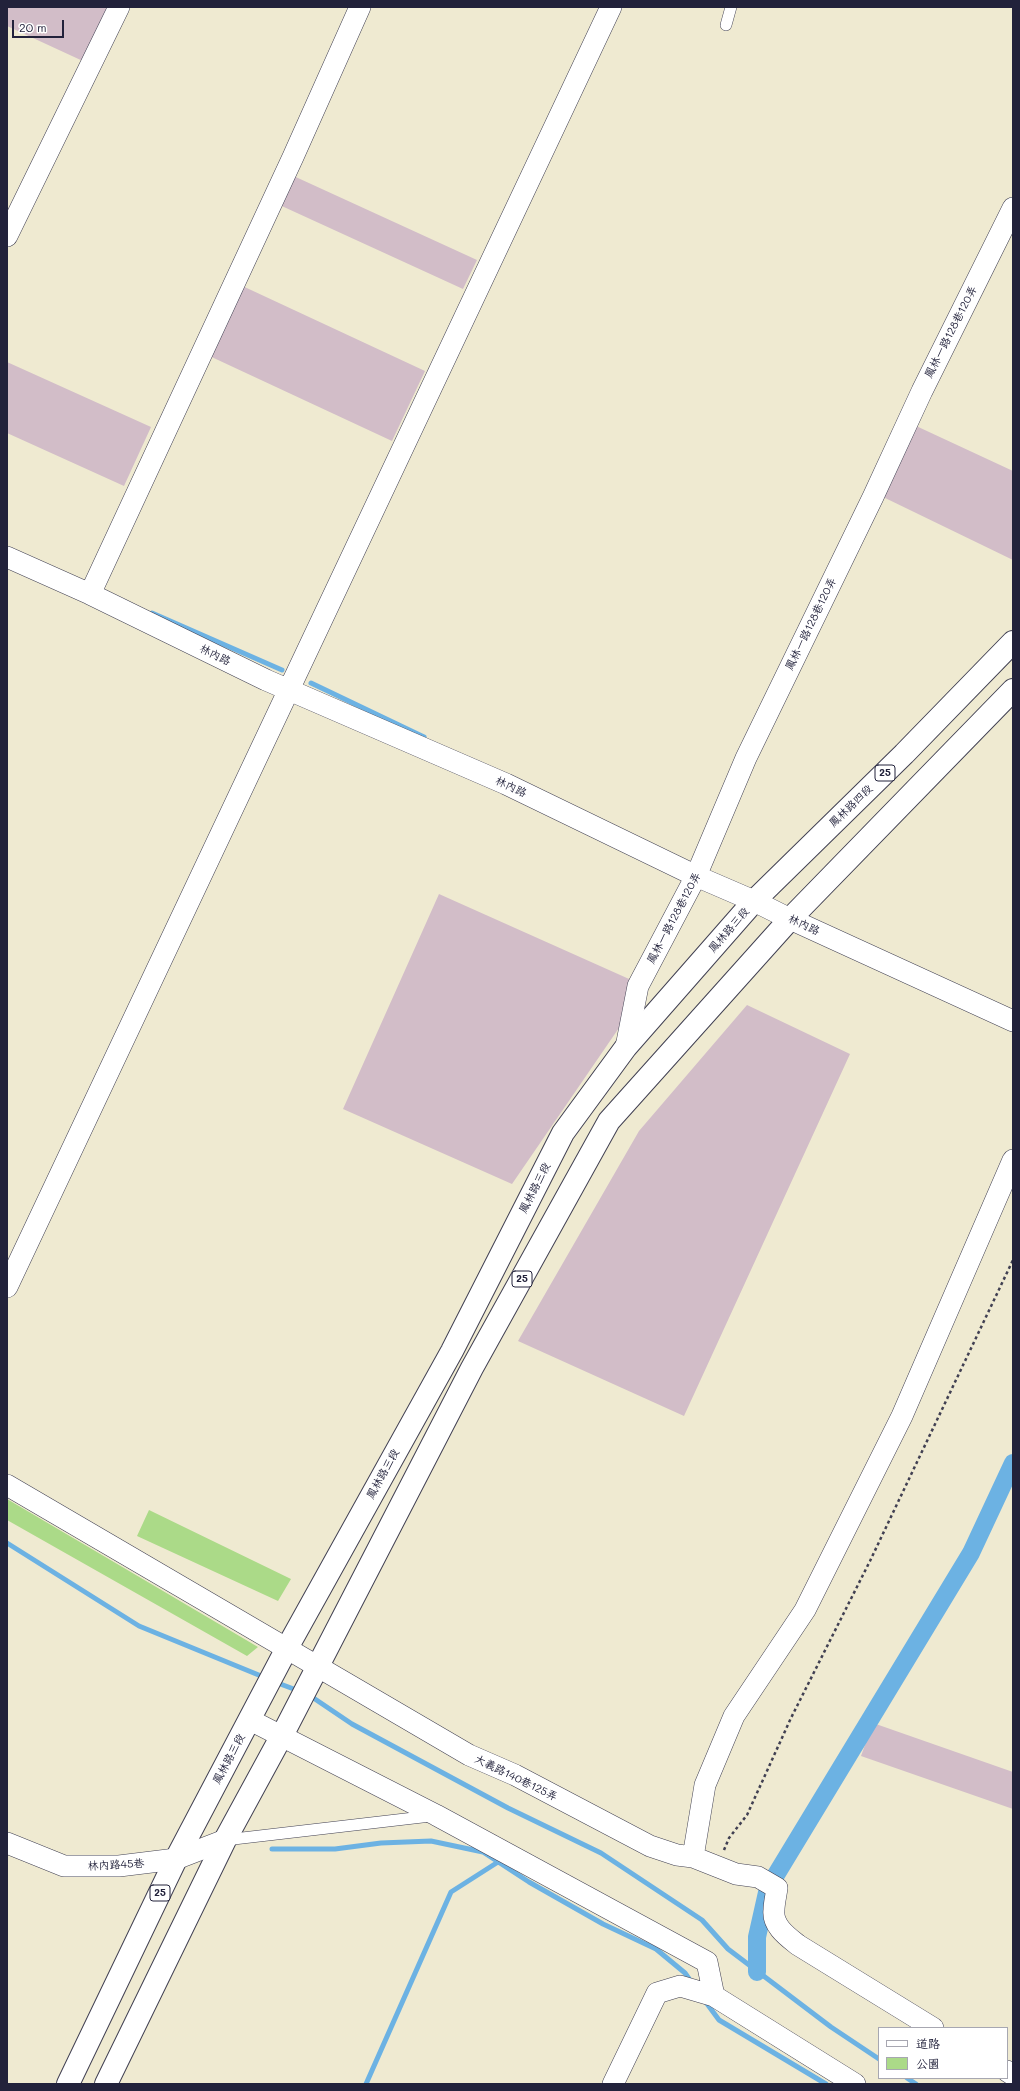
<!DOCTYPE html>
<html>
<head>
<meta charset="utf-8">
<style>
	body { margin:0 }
	#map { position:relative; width:1020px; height:2091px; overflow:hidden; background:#efead1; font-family:Mali,"LXGW WenKai TC",sans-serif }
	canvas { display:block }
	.frame { position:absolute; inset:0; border:8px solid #22223b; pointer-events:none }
	.legend { position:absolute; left:878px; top:2027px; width:130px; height:52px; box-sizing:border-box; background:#fff; border:1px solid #a7a7b1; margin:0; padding:5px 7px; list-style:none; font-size:12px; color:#22223b }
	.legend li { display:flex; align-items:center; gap:8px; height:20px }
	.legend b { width:20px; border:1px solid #a7a7b1 }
	.scale { position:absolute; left:12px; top:20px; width:52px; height:18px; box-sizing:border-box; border:2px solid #22223b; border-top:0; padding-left:5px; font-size:12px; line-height:14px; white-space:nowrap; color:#22223b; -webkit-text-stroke:3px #fff; paint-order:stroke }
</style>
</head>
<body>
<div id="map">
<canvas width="1020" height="2091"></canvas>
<div class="frame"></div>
<ul class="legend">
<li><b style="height:5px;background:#fff"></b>道路</li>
<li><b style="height:11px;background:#abda88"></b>公園</li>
</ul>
<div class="scale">20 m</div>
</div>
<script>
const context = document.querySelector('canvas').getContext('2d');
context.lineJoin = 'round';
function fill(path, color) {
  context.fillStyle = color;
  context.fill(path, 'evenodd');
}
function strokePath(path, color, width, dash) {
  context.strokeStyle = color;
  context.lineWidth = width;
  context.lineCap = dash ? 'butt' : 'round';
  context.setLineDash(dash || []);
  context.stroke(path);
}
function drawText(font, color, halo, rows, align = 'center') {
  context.font = font + ' Mali,"LXGW WenKai TC",sans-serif';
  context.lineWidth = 3;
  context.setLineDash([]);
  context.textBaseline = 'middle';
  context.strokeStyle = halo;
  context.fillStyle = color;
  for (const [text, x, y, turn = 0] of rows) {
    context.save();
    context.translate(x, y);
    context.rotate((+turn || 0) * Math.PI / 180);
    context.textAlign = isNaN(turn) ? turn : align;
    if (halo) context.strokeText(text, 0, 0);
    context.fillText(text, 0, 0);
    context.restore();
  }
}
const industrial = new Path2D(`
	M7,7h103l-25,55 -78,-36z
	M287,173l190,87 -14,29 -190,-87z
	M236,283l189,88 -33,70 -189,-88z
	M7,362l144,65 -27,59 -117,-53z
	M914,425l99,46v89l-132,-64z
	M439,894l208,93 -135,197 -169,-75z
	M747,1005l103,49 -166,362 -166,-75 121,-210z
	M873,1723l140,49v37l-152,-53z`);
const green = new Path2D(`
	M7,1499l251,148 -11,9 -240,-136z
	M149,1510l142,69 -13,22 -141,-65z`);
const stream = new Path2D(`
	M152,613l130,57
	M311,683l113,54
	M7,1543l132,83 127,52
	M275,1682l24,9
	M309,1695l43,29 156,84 93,45 101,67 26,29 103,78 48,32
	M272,1849h63l46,-6 50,-2 52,11 46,30 74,42 53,25 29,24 7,10
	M705,2001l14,19 107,64
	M907,2078l9,6
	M366,2084l85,-192 47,-30`);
const canal = new Path2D(`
	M757,1972v-35l11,-49 203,-335 42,-90`);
const path = new Path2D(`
	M724,1850l5,-12 18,-23 44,-97 79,-157 143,-301`);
const lane = new Path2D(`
	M726,25l5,-18
	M225,1840l206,-24`);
const street = new Path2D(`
	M7,236l112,-229
	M7,557l83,37 176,86 240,104 190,92 58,25 36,18 223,102
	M90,594l203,-437 67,-150
	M626,1047l12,-61 58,-110 50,-118 127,-261 49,-106 91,-183
	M7,1287l604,-1280
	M7,1485l462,270 46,20 135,71 27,9 16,2 43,17 22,3 19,11c-1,8 -3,15 -3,22 -2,16 14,27 24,35l135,83
	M250,1720l186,95 271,147 7,34
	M7,1843l57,23h55l57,-7 49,-19
	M693,1857l12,-72 29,-69 71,-106 97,-194 111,-256
	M1007,2071l6,4
	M613,2084l44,-91 23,-7 34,10 141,88`);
const primary = new Path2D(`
	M68,2084l108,-225 111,-211 165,-297 111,-218 63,-86 128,-146 150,-147 109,-112
	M106,2084l119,-244 62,-114 185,-358 137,-247 181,-202 223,-229`);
const shields = [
	[885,773,20],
	[522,1279,20],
	[160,1893,20]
];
const shieldNames = [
	["25",885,773],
	["25",522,1279],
	["25",160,1893]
];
const streetNames = [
	["鳳林一路128巷120弄",951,332,-63],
	["鳳林一路128巷120弄",811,624,-64],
	["林內路",215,655,26],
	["林內路",511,787,25],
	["鳳林路四段",851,806,-44],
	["鳳林一路128巷120弄",674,918,-62],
	["林內路",804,925,25],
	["鳳林路三段",729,930,-49],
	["鳳林路三段",535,1188,-63],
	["鳳林路三段",383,1474,-61],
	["鳳林路三段",229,1759,-62],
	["大義路140巷125弄",516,1778,26],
	["林內路45巷",116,1865,-3]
];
fill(industrial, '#d2bdc8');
fill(green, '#abda88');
strokePath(stream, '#6cb2e3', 5);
strokePath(canal, '#6cb2e3', 18);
strokePath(lane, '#414052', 12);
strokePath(street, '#414052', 22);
strokePath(primary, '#414052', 24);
strokePath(path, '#414052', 2.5, [3, 3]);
strokePath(lane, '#fff', 11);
strokePath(street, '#fff', 21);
strokePath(primary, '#fff', 22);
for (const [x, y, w] of shields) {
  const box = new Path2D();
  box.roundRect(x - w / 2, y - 8, w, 16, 3);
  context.fillStyle = '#fff';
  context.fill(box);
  strokePath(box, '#22223b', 1);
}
drawText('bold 10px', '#22223b', null, shieldNames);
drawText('11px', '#22223b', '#fff', streetNames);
</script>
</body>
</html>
